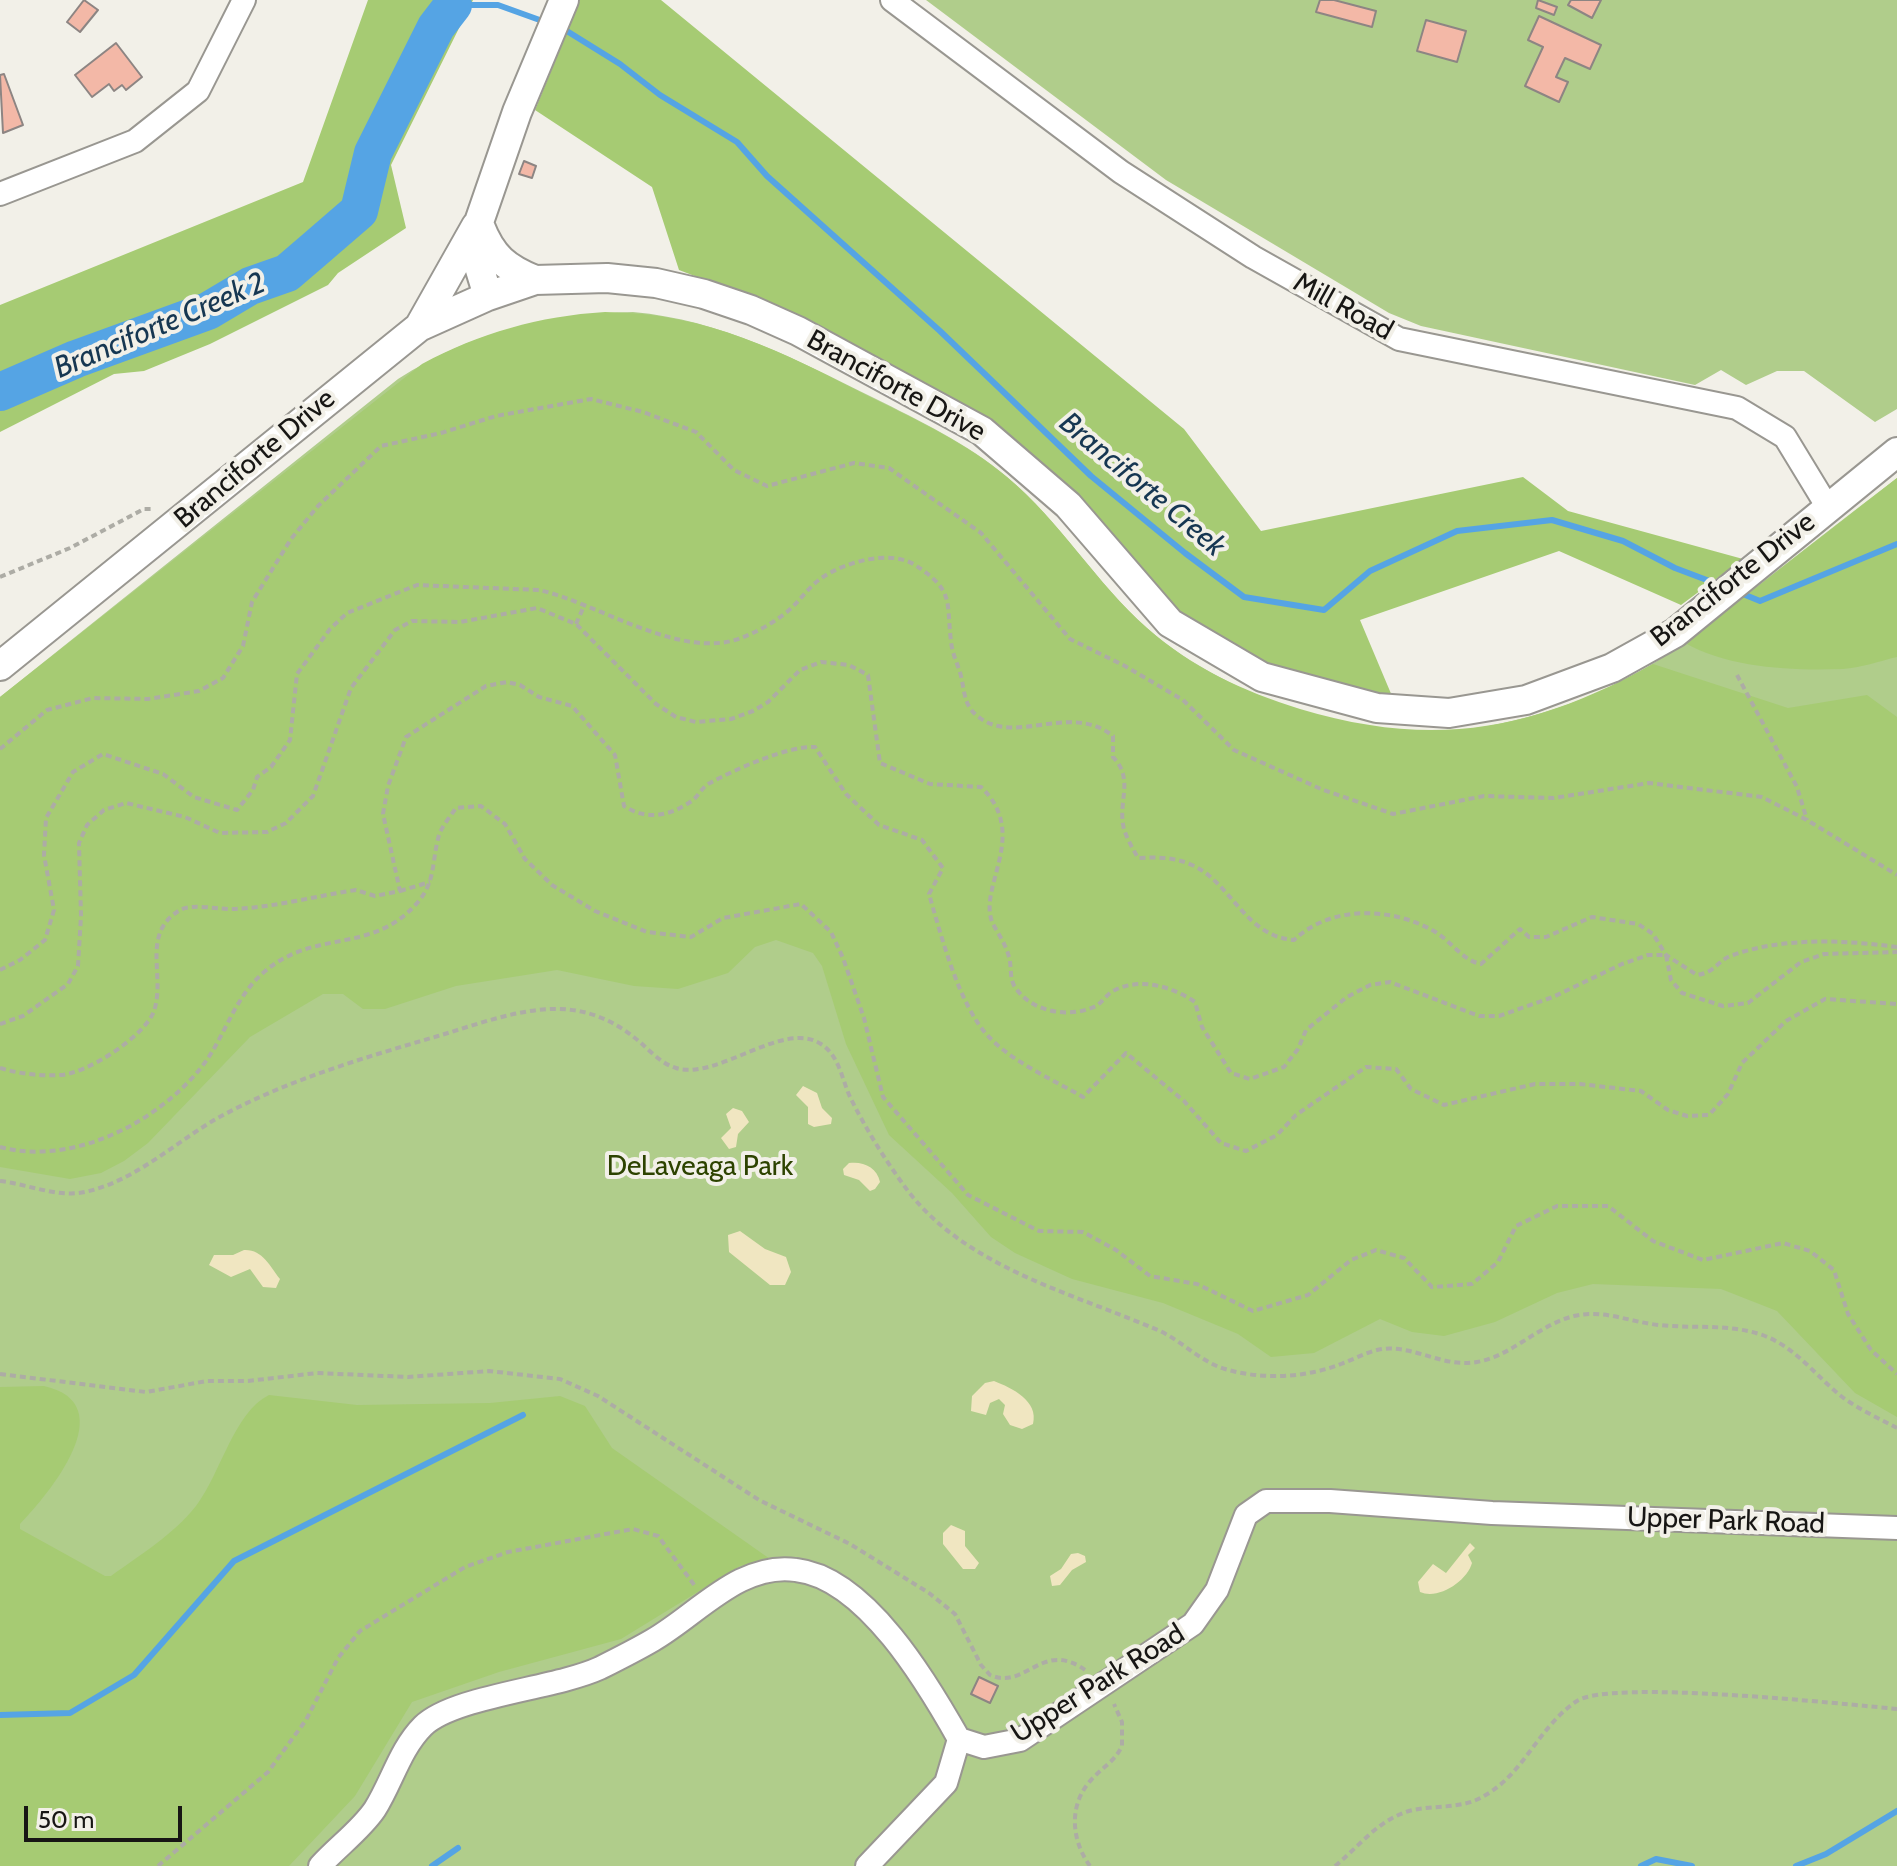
<!DOCTYPE html>
<html>
<head>
<meta charset="utf-8">
<style>
	body { margin:0 }
	#map { position:relative; width:1897px; height:1866px; overflow:hidden; background:#f2f0e8; font-family:Cabin,sans-serif }
	canvas { display:block }
	.scale { position:absolute; left:24px; top:1806px; width:158px; height:36px; box-sizing:border-box; border:4px solid #171614; border-top:0; padding-left:10px; font-size:24px; line-height:28px; white-space:nowrap; color:#171614; -webkit-text-stroke:6px #f2f0e8; paint-order:stroke }
</style>
</head>
<body>
<div id="map">
<canvas width="1897" height="1866"></canvas>
<div class="scale">50 m</div>
</div>
<script>
const context = document.querySelector('canvas').getContext('2d');
context.lineJoin = 'round';
function fill(path, color) {
  context.fillStyle = color;
  context.fill(path, 'evenodd');
}
function strokePath(path, color, width, dash) {
  context.strokeStyle = color;
  context.lineWidth = width;
  context.lineCap = dash ? 'butt' : 'round';
  context.setLineDash(dash || []);
  context.stroke(path);
}
function drawText(font, color, halo, rows, align = 'center') {
  context.font = font + ' Cabin,sans-serif';
  context.lineWidth = 8;
  context.setLineDash([]);
  context.textBaseline = 'middle';
  context.strokeStyle = halo;
  context.fillStyle = color;
  for (const [text, x, y, turn = 0] of rows) {
    context.save();
    context.translate(x, y);
    context.rotate((+turn || 0) * Math.PI / 180);
    context.textAlign = isNaN(turn) ? turn : align;
    if (halo) context.strokeText(text, 0, 0);
    context.fillText(text, 0, 0);
    context.restore();
  }
}
const green = new Path2D(`
	M926,0h971v409l-22,13 -71,-51h-27l-31,14 -25,-15 -26,15 -274,-59 -32,-13 -223,-133z
	M633,312c89,8 162,47 241,86 46,23 93,45 133,79 53,44 89,106 140,151 71,63 199,110 294,104 61,-4 129,-24 183,-52 47,-24 86,-57 127,-89 49,-38 97,-76 146,-113v1388h-1897v-1169l398,-318c74,-47 148,-65 235,-67z`);
const forest = new Path2D(`
	M368,0h105l-82,165 15,63 -68,45 -10,12 -118,59 -66,27 -30,3 -114,58v-127l303,-123z
	M580,0h81l523,429 77,102 262,-54 45,34 175,48 -62,46 -122,-54 -199,69 32,76 -129,-30 -84,-52 -93,-112 -101,-81 -173,-100 -133,-51 -27,-83 -117,-77z
	M605,312c104,1 177,40 267,86 47,23 94,45 135,79 53,44 88,105 140,151 45,40 96,63 153,81 134,40 232,22 353,-45l135,44 79,-13 30,22v700l-42,-24 -78,-82 -56,-22 -128,-5 -36,9 -62,29 -51,14 -32,-4 -32,-13 -66,34 -43,4 -33,-23 -75,-31 -91,-24 -57,-26 -24,-16 -39,-44 -63,-58 -43,-91 -24,-78 -9,-13 -37,-13 -21,7 -27,26 -50,16 -44,-3 -77,-16 -101,16 -71,23h-22l-20,-15h-20l-73,43 -102,106 -24,18 -23,12 -31,6 -70,-12v-470l422,-333c58,-31 117,-48 183,-52z
	M1897,478v179c-17,4 -37,11 -54,12 -50,2 -114,-1 -158,-26z
	M44,1386c80,18 5,108 -24,138v5l85,47h6c29,-21 62,-41 85,-70 25,-33 38,-94 73,-111l88,10 133,-2 70,-7 25,10 27,42 158,111 -30,7 -119,73 -122,33 -87,30 -57,94 -66,70h-289v-479z`);
const sand = new Path2D(`
	M803,1086l14,7 5,15 10,10 -1,6 -17,3 -6,-3v-17l-12,-12z
	M733,1108l9,3 7,11 -11,12 -2,13 -7,2 -8,-11 10,-10 -5,-14z
	M849,1163c14,-2 28,4 31,19l-5,7 -5,2 -11,-11 -15,-5 -1,-6z
	M740,1231l25,18 21,8 5,15 -6,13h-15l-41,-33 -1,-17z
	M244,1250c18,-1 26,16 36,29l-4,9 -13,-1 -13,-18 -19,8 -22,-12 5,-10h19z
	M994,1381c18,7 45,20 39,43l-11,5 -12,-4 -7,-11 2,-9 -6,-6 -9,4 -4,12 -15,-4 1,-15 13,-13z
	M951,1525l14,6v15l14,17 -4,6h-12l-20,-25v-11z
	M1470,1543l5,5 -7,7 4,8c-5,18 -33,37 -52,29l-2,-10 15,-18 13,9z
	M1078,1553l7,3 1,6 -14,8 -12,15 -8,1 -2,-10 11,-7 10,-15z`);
const stream = new Path2D(`
	M455,0l-2,5h45l50,18
	M562,28l58,36 40,31 77,47 30,34 173,155 151,145 94,77 59,44 80,13 46,-39 87,-40 95,-11 71,21 52,27 45,17
	M1738,592l22,9 137,-57
	M0,1715l70,-2 64,-38 100,-114 289,-146
	M432,1866l26,-18
	M1641,1866l15,-7 36,7
	M1796,1866l30,-12 71,-43`);
const river = new Path2D(`
	M0,392l76,-33 132,-48 42,-25 37,-13 28,-24 44,-38 14,-58 63,-126 17,-22`);
const building = new Path2D(`
	M84,0l14,10 -18,22 -13,-10z
	M1320,0h14l42,11 -4,16 -56,-15z
	M1538,0l19,7 -3,8 -18,-7z
	M1571,0h30l-9,18 -24,-13z
	M1539,16l62,29 -11,24 -25,-11 -9,19 12,5 -9,20 -34,-16 18,-39 -15,-7z
	M1426,20l40,11 -9,31 -40,-11z
	M116,43l26,34 -16,13 -4,-5 -8,6 -5,-7 -17,13 -17,-22z
	M4,74l19,51 -20,8 -3,-58z
	M524,161l12,5 -4,12 -13,-4z
	M979,1677l19,9 -8,17 -19,-9z`);
const path = new Path2D(`
	M0,577l70,-29 74,-39h10
	M576,624l8,-18
	M1737,675l60,112 10,33
	M0,749l47,-39 46,-12 55,1 51,-8 24,-13 20,-32 9,-44 39,-63 27,-33 63,-60 60,-13 55,-17 95,-17 52,13 53,20 38,38 33,16 87,-23 35,5 92,65 89,106 55,27 58,34 51,50 87,39 72,25 91,-18 70,2 95,-15 113,14 45,23 90,55
	M400,891l30,-9
	M0,970l20,-10 25,-20 9,-30 -10,-55 2,-37 27,-46 30,-18 60,20 31,23 43,13 16,-20 4,-13 14,-10 19,-27 7,-66 33,-45 17,-16 70,-28 122,5c59,13 142,71 202,48 16,-6 34,-16 47,-27 13,-11 21,-25 35,-34 23,-15 67,-28 92,-12 40,26 31,36 36,76 1,13 7,23 10,35 4,18 3,31 19,42 37,27 90,-16 133,18v21c22,23 4,44 11,72 3,10 9,20 14,29 19,-1 36,-1 54,7 40,18 52,71 102,75 37,-35 96,-33 138,-10 19,10 29,30 49,34l39,-35 9,8h17l46,-20 46,7 15,10 13,21 31,20c20,-3 20,-15 36,-20 51,-18 111,-15 164,-8
	M0,1024l23,-8 45,-32 10,-18 3,-50 -2,-73 8,-18 17,-15 22,-7 59,14 35,16 47,-1 19,-9 27,-27 38,-108 44,-58 17,-9 48,1 77,-14 39,16 80,80 20,13 20,5 35,-3 22,-8 15,-9 32,-32 21,-8 28,3 19,10 12,88 50,21 51,3c50,48 -5,101 12,137 6,11 13,21 16,33 3,10 0,21 6,30 16,25 54,32 81,19 7,-4 11,-13 19,-16 26,-13 58,-3 80,12l7,25 29,46 19,6 34,-12 14,-18 8,-19 41,-33 23,-12 20,-3 89,34h20l54,-19 69,-33 26,-9h18l5,25 11,13 41,13 25,-3 53,-41 23,-8 73,-2
	M0,1068c20,6 40,8 60,7 27,-1 85,-39 94,-64 12,-36 -14,-77 26,-101 13,-7 39,0 55,-1 40,-2 81,-13 121,-19l19,6 25,-5 -17,-77 5,-28 18,-49 80,-51 21,-4 13,3 19,12 33,9 43,49 9,51c23,15 47,10 69,-6 6,-5 10,-14 17,-17 26,-14 77,-37 105,-36l31,47 33,31 43,15 21,28 -14,26c12,41 30,112 60,143 25,26 63,42 94,60l43,-44 58,48 37,42 25,8 31,-16 19,-20 70,-48 30,2 15,20 33,16 91,-21h45l61,7 27,19 19,6 22,-1 19,-21 14,-31 44,-42 39,-22 72,5
	M0,1147c71,19 155,-23 200,-78 24,-29 33,-70 63,-96 52,-46 109,-17 155,-71 17,-20 14,-39 20,-63 2,-11 12,-22 18,-31l25,-2 24,18 20,35 27,26 43,26 52,21 44,5 32,-19 78,-14 30,28 12,26 21,60 19,79 85,98 71,36 44,1 33,18 34,26 47,8 56,27 55,-16 43,-35 25,-10 28,8 28,29 40,-3 26,-22 18,-36 41,-20h51l45,35 50,19 80,-17 27,8 24,19 14,44 23,36 26,24
	M0,1181c27,3 58,17 85,11 50,-11 88,-48 131,-73 68,-38 147,-61 222,-83 37,-11 76,-26 115,-27 34,-1 63,12 88,34 10,9 21,21 35,25 42,13 107,-49 145,-24 19,12 21,37 30,55 16,32 36,64 57,92 59,77 167,103 252,140 23,11 41,31 65,38 37,11 80,9 116,-5 14,-5 27,-13 41,-15 32,-4 61,19 95,13 35,-6 61,-37 97,-46 30,-7 55,6 85,9 36,4 71,-2 106,11 31,12 51,40 76,60 17,13 37,22 56,32
	M0,1374l146,18 61,-11h41l69,-8 91,4 81,-6 71,8 38,17 161,104 91,44 79,49 26,21 26,51 9,10c37,16 52,-38 98,-3
	M158,1866l110,-94 38,-52 32,-62 22,-27 105,-64 43,-15 125,-23 25,7 37,50
	M1090,1866c-19,-26 -22,-62 2,-87 11,-12 23,-18 30,-33v-24l-8,-18
	M1335,1866c25,-20 44,-48 78,-56 24,-5 50,-1 71,-14 40,-22 55,-70 93,-95 33,-22 267,3 320,8`);
const minor = new Path2D(`
	M892,0l229,172 132,85 146,82 338,69 48,29 42,69
	M0,194l135,-53 63,-50 46,-91
	M320,1866c17,-19 41,-36 55,-57 17,-27 25,-60 48,-83 31,-30 131,-37 177,-58 18,-9 36,-18 53,-28 45,-26 87,-78 143,-70 70,8 132,114 163,169l25,8 36,-7 173,-116 24,-34 29,-75 20,-14h64l162,12 405,15
	M867,1866l79,-83 13,-44`);
const tertiary = new Path2D(`
	M480,226c12,31 26,42 55,54
	M488,296l-11,-36 2,-38 38,-110 47,-112
	M419,327l57,-101
	M0,666l419,-339 69,-31 47,-16 72,-2 49,5 48,11 47,16 47,21 184,100 86,74 102,118 92,54 115,31 72,5 77,-13 86,-32 63,-35 222,-181`);
const streetNames = [
	["Mill Road",1343,307,29],
	["Branciforte Drive",896,386,29],
	["Branciforte Drive",255,459,-40],
	["Branciforte Drive",1733,580,-38],
	["Upper Park Road",1726,1521,2],
	["Upper Park Road",1098,1684,-32]
];
const parkNames = [
	["DeLaveaga Park",700,1167]
];
const waterNames = [
	["Branciforte Creek 2",160,326,-23],
	["Branciforte Creek",1142,485,40]
];
fill(green, '#b0cd8b');
fill(forest, '#a6cb73');
fill(sand, '#f0e6c1');
strokePath(stream, '#55a4e4', 6);
strokePath(river, '#55a4e4', 38);
fill(building, '#f3b8a7');
strokePath(building, '#8d8583', 2);
strokePath(minor, '#999791', 26);
strokePath(tertiary, '#999791', 32);
strokePath(path, '#adaca5', 4, [6, 4]);
strokePath(minor, '#fff', 22);
strokePath(tertiary, '#fff', 28);
drawText('28px', '#171614', '#f2f0e8', streetNames);
drawText('28px', '#2d4300', '#f2f0e8', parkNames);
drawText('italic 30px', '#163752', '#f2f0e8', waterNames);
</script>
</body>
</html>
